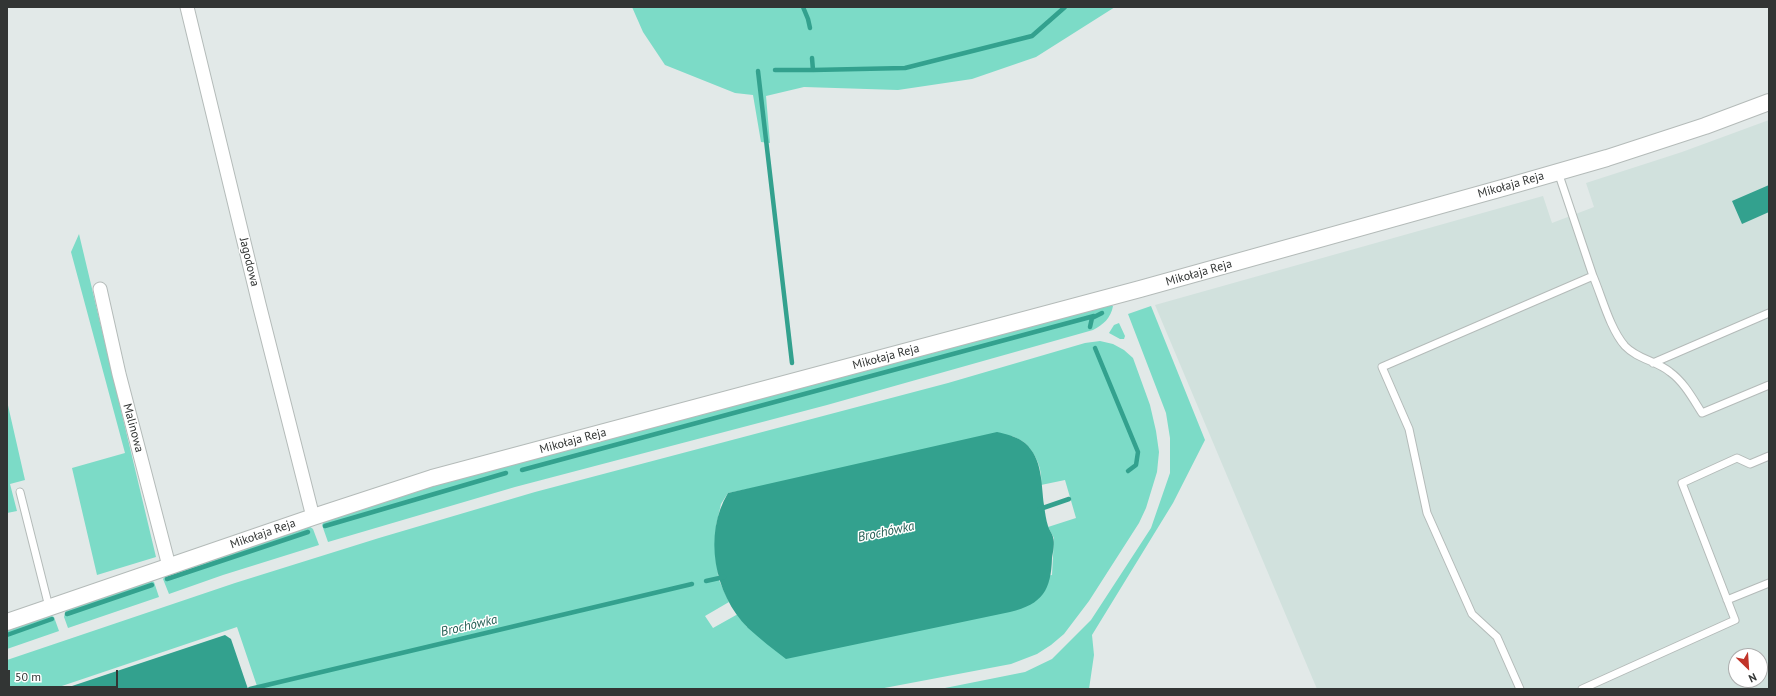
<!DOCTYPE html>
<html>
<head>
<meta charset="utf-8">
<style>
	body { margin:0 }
	#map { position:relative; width:1776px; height:696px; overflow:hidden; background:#e2e9e8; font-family:"PT Sans",sans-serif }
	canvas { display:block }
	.frame { position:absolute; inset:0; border:8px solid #323534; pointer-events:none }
	.north { position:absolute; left:1728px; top:648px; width:40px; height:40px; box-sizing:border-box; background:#fff; border:1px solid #adaeae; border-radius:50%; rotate:155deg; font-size:11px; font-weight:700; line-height:16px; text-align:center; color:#323534 }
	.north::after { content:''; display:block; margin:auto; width:14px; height:18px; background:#c13429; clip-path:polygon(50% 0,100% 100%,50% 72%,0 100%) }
	.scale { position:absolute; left:8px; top:670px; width:110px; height:18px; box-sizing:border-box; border:2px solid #323534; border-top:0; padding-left:5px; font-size:12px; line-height:14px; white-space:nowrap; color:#323534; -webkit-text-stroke:3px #fff; paint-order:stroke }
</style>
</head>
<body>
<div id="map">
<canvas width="1776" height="696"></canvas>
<div class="frame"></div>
<div class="north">N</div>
<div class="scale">50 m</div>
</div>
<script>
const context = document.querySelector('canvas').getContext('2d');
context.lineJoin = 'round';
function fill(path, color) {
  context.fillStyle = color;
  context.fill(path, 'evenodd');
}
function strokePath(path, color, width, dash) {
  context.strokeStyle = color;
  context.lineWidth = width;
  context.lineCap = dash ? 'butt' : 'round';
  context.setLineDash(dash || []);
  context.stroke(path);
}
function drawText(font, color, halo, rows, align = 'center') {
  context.font = font + ' "PT Sans",sans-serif';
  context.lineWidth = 3;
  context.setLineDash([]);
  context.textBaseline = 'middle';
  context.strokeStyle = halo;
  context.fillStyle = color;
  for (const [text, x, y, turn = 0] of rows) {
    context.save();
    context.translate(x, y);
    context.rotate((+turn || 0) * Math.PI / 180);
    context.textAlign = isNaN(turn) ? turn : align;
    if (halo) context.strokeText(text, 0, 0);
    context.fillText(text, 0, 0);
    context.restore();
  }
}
const built = new Path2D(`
	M1769,120v569h-452l-162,-384 388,-109 9,27 42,-16 -8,-24 96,-31zM1736,656h24v24h-24z`);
const green = new Path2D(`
	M632,7h483l-79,50 -64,22 -74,11 -94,-3 -38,9 4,47 -9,-1 -8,-47 -18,-2 -70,-28 -22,-33z
	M79,234l77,323 -59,18 -25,-107 53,-15 -54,-201z
	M1107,305l6,1c-2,12 -10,19 -20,24l-266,75 -312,82 -187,55 -6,-17 2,-4 102,-34z
	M1151,306l54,134 -32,63 -81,132 2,20 -5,34h-149l85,-17 27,-13 39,-39 60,-92 19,-55v-35l-4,-25 -38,-99z
	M1119,323l6,13 -1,3h-4l-11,-6 5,-8z
	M1100,341l13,3 11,6 9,8 17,47 6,26 3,21 -2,20 -11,36 -7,15 -50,78 -25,33 -13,11 -14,9 -26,10 -132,25h-621l-21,-62 -184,62h-46v-29l228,-77 144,-45 156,-46 413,-109 137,-40zM1012,436c4,2 10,4 14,8 10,10 17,26 15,41l24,-5 11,38 -28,9 6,11 -2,37 -305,52 -9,-13 -25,14 -8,-12 24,-14 -11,-24 -2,-52 5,-22 7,-11z
	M7,401l18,79 -15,4 7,27 -10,2z
	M309,526l4,3 6,16 -96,30 -54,19 -6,-15 3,-4z
	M150,580l4,2 5,15 -91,31 -4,-11 2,-8z
	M49,615l5,2 5,14 -52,18v-20z`);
const water = new Path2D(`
	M1769,185v27l-27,12 -10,-23z
	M997,432c9,2 21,5 28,11 18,16 16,41 19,62 1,7 2,15 4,21 1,4 4,7 5,11 2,6 0,15 -1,21 -1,32 -9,46 -42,54l-224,47c-13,-10 -26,-20 -38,-31 -34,-34 -45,-94 -20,-135z
	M225,635l6,4 17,50h-185z`);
const stream = new Path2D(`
	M803,7l5,12 2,9
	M775,70h38l-1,-12
	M813,70l92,-2 127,-32 33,-29
	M758,71l34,292
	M1090,327l2,-9 10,-5
	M1095,348l43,104 -2,13 -8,6
	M522,470l572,-154
	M1040,509l29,-10
	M325,526l181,-53
	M167,579l141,-47
	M706,581l18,-4
	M67,614l85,-29
	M7,635l45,-16
	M250,689l442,-105`);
const service = new Path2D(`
	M1558,172l35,104
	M1653,363l116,-50
	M20,492l29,115
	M1727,600l42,-17
	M1520,689l-23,-52 -25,-23 -45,-101 -18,-84 -27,-62 211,-91c9,21 17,53 32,70 12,13 32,15 45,26 14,10 23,27 32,41l67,-28
	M1582,689l153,-69 -53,-137 55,-25 13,6 19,-8`);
const minor = new Path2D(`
	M187,7l72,297 54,213
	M100,289l19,85 50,192`);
const tertiary = new Path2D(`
	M7,622l306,-105 119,-39 708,-189 366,-102 101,-29 98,-32 64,-24`);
const streetNames = [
	["Mikołaja Reja",1511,185,-16],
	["Jagodowa",249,262,76],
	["Mikołaja Reja",1199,273,-16],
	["Mikołaja Reja",886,357,-15],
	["Malinowa",133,428,75],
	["Mikołaja Reja",573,441,-15],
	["Mikołaja Reja",263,534,-19]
];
const waterNames = [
	["Brochówka",886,532,-12],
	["Brochówka",469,626,-13]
];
fill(built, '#d1e1dd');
fill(green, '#7cdbc7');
fill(water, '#33a18e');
strokePath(stream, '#33a18e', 4.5);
strokePath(service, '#b4bbb9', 9);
strokePath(minor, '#b4bbb9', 15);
strokePath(tertiary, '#b4bbb9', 18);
strokePath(service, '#fff', 7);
strokePath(minor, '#fff', 13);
strokePath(tertiary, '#fff', 16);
drawText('12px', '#323534', '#fff', streetNames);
drawText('italic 13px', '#255f54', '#fff', waterNames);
</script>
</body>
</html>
